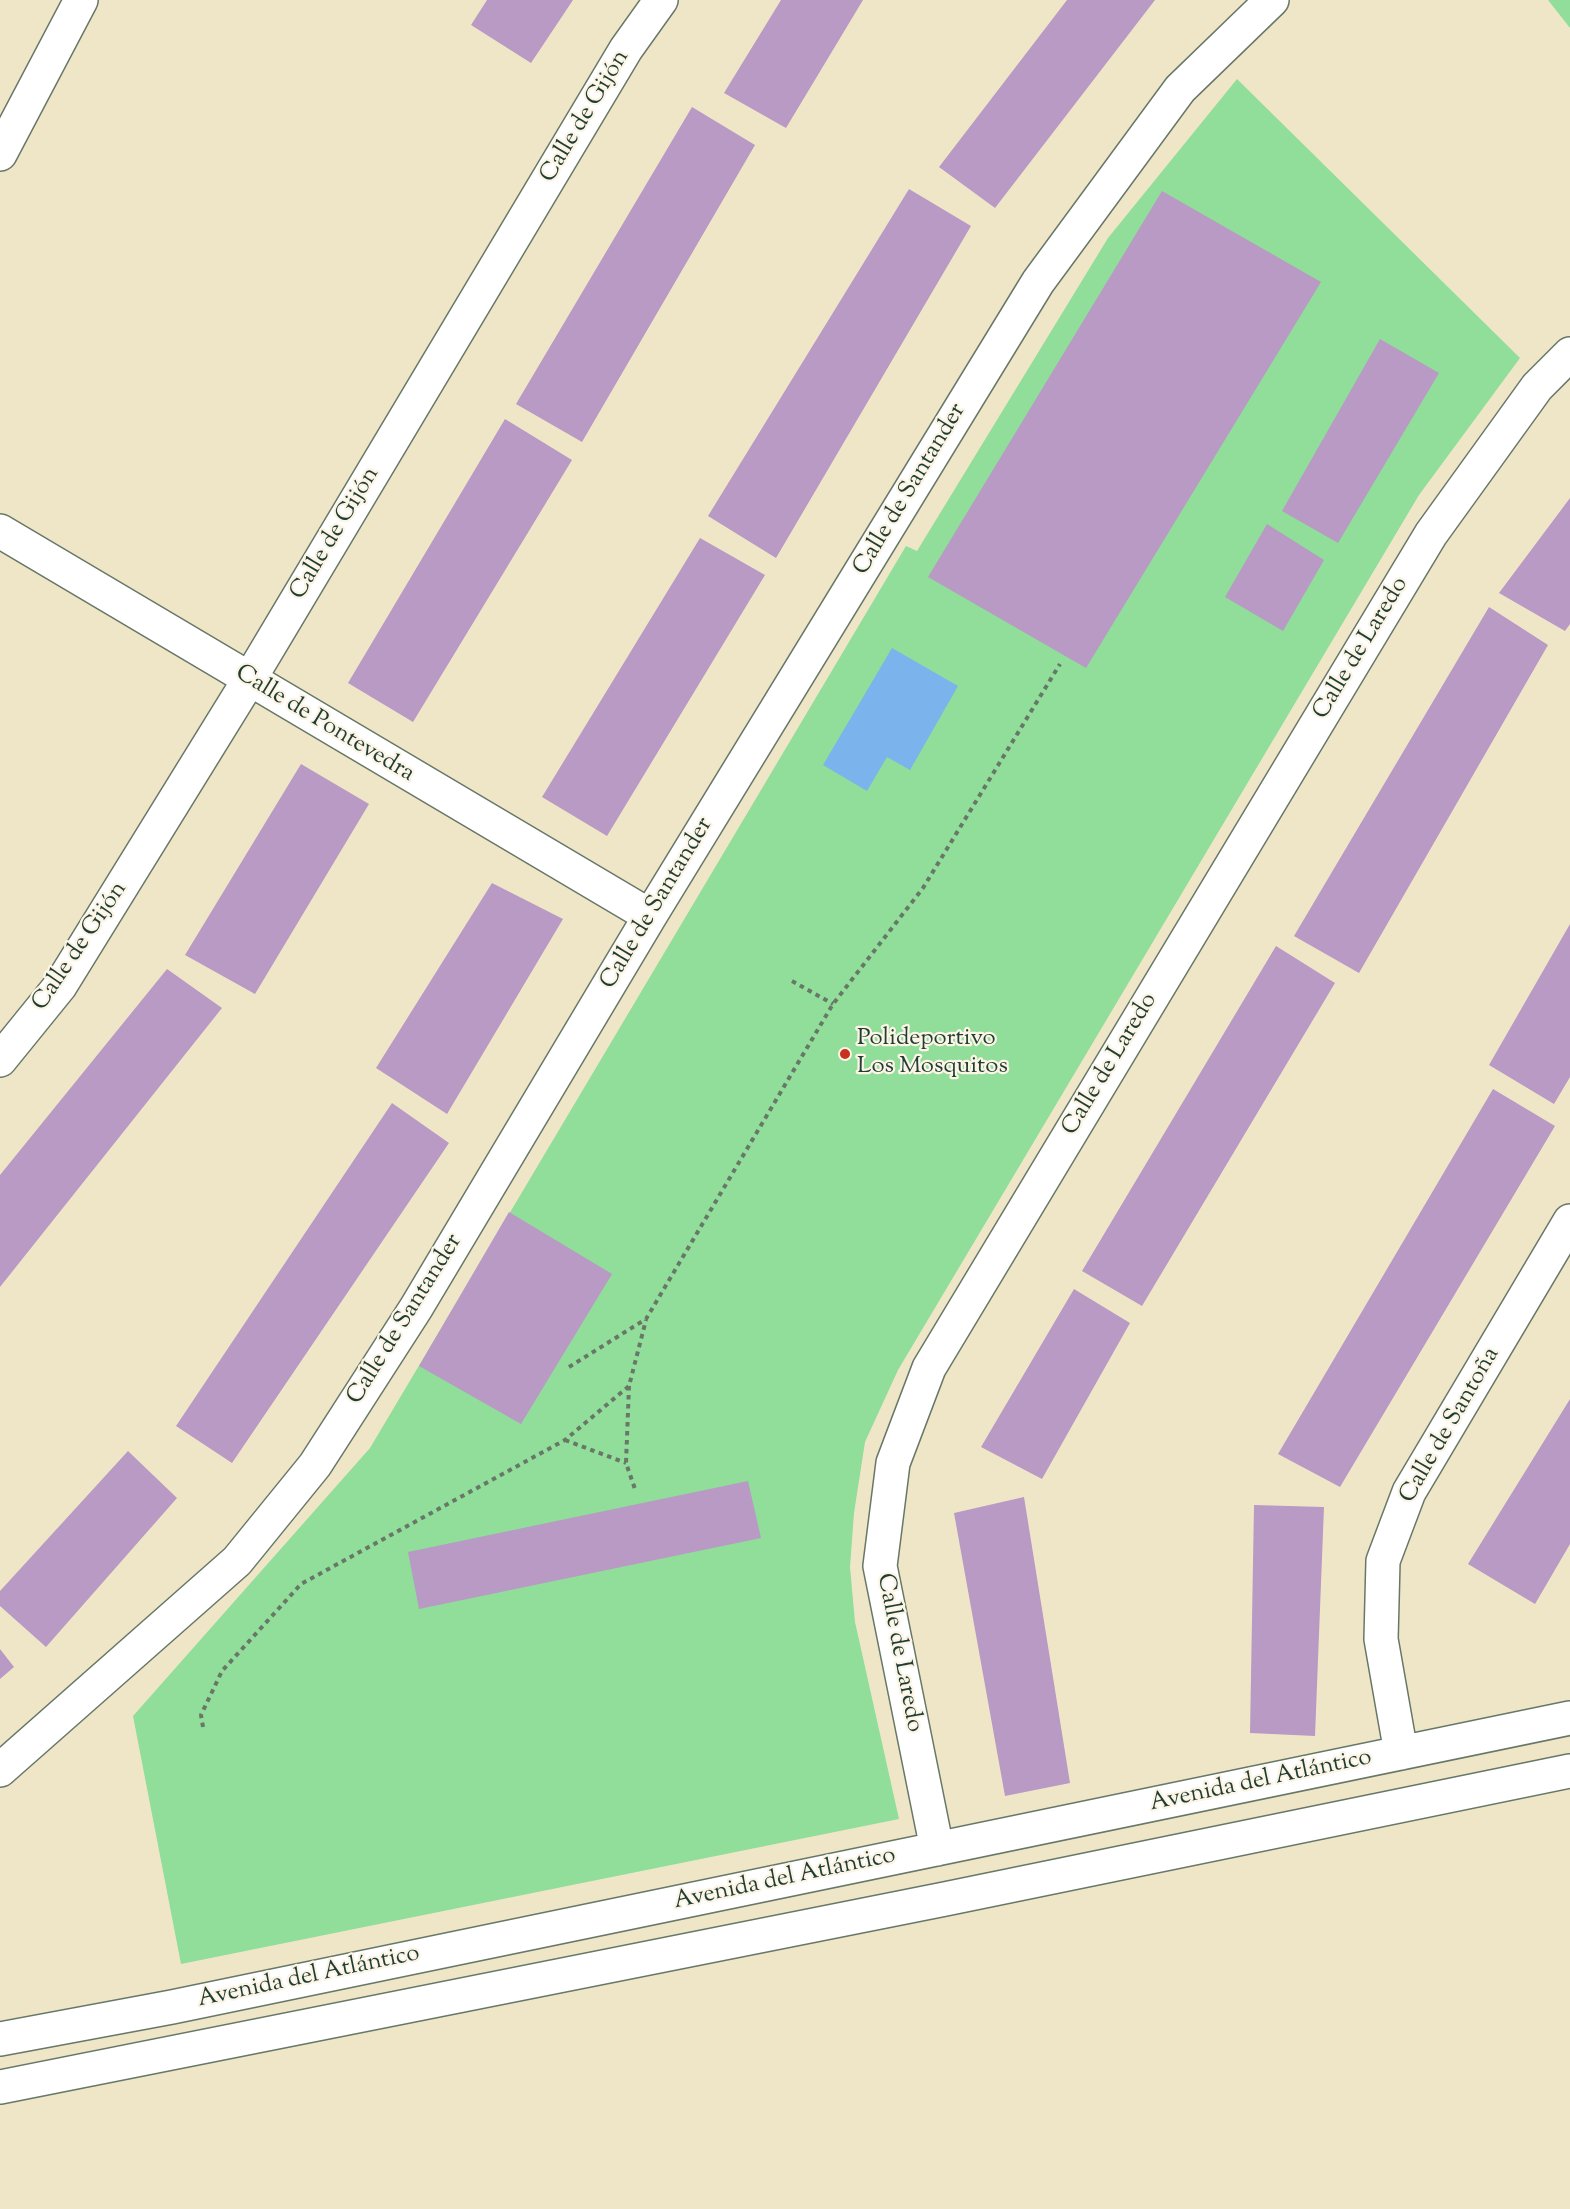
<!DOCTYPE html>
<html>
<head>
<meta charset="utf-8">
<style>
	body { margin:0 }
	canvas { display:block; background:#efe6c8 }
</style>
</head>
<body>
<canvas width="1570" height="2209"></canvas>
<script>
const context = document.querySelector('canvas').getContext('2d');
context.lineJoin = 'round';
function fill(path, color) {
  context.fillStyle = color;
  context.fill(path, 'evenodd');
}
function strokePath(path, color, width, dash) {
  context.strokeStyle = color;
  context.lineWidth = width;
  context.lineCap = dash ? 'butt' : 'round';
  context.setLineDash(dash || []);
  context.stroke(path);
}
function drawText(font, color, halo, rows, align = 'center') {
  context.font = font + ' "Sorts Mill Goudy",serif';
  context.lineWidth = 4.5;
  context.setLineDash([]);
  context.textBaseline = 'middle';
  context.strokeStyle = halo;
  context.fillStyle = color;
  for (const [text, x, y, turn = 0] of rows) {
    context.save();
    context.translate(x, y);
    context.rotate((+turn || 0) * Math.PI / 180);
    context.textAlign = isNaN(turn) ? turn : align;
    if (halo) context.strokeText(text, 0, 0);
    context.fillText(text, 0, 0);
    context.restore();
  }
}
const green = new Path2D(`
	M1548,0h22v28z
	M1237,79l283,279 -101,137 -521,875 -33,72 -11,71 -4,54 5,55 44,197 -718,145 -48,-248 237,-268 536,-902 11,5 191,-313z`);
const water = new Path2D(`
	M892,648l66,38 -48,84 -23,-13 -20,34 -44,-26z`);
const building = new Path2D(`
	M487,0h86l-42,63 -60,-38z
	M781,0h82l-77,128 -62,-35z
	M1067,0h88l-160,208 -56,-41z
	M692,107l63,38 -173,297 -66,-38z
	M909,189l62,37 -195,332 -68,-42z
	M1162,191l159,91 -235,386 -158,-91z
	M1380,339l59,34 -101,170 -56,-32z
	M505,419l67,41 -159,262 -65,-39z
	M1570,498v126l-5,7 -66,-38z
	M1267,524l57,36 -41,71 -58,-34z
	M700,538l65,37 -158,261 -65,-39z
	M1489,607l59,38 -189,328 -65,-37z
	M301,764l68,40 -114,190 -70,-39z
	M492,883l71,36 -116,195 -71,-46z
	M1570,924v153l-16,27 -65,-39z
	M1276,946l59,37 -193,323 -60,-35z
	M167,969l55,39 -222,279v-112z
	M1493,1089l62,37 -215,361 -62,-33z
	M392,1103l57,40 -217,320 -56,-37z
	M509,1212l103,62 -91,150 -102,-58z
	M1074,1289l56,34 -88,156 -61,-32z
	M1570,1399v145l-35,60 -67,-40z
	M128,1451l49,47 -131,149 -46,-41v-15z
	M748,1481l13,57 -342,71 -11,-57z
	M1024,1497l46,286 -65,13 -51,-283z
	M1254,1505l70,2 -9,229 -65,-3z
	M0,1649l14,18 -14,12z`);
const path = new Path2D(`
	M792,981l41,23
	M569,1367l77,-48 187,-315 90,-116 137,-224
	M629,1386l-3,77 9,26
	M565,1440l61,23
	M203,1727l-2,-12 21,-44 79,-87 264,-144 64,-54 17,-66`);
const minor = new Path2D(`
	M0,154l81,-154
	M0,531l650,385
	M0,1060l60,-74 189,-306 377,-631 35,-49
	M1401,1753l-20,-114 2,-78 26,-69 161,-271
	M0,1770l237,-209 78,-96 101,-157 234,-392 388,-634 142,-193 92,-89
	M937,1849l-57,-283 13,-103 36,-95 502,-834 106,-147 33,-33
	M0,2039l172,-32 1398,-289
	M0,2087l945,-188 625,-128`);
const markers = [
	[845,1054,6,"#c8321e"]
];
const streetNames = [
	["Calle de Gijón",586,117,-59],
	["Calle de Santander",911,490,-59],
	["Calle de Gijón",336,534,-59],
	["Calle de Laredo",1362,649,-59],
	["Calle de Pontevedra",324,725,31],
	["Calle de Santander",658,904,-59],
	["Calle de Gijón",81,947,-56],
	["Calle de Laredo",1111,1065,-59],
	["Calle de Santander",406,1320,-58],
	["Calle de Santoña",1451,1426,-60],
	["Calle de Laredo",898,1653,79],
	["Avenida del Atlántico",1261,1782,-12],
	["Avenida del Atlántico",785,1880,-12],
	["Avenida del Atlántico",309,1978,-12]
];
const poiNames = [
	["Polideportivo",857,1040],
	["Los Mosquitos",857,1068]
];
fill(green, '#91dd9a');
fill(water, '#7bb4ec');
fill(building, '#b89ac4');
strokePath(minor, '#687868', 36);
strokePath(path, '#687868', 4, [4.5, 4.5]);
strokePath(minor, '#fff', 33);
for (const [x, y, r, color] of markers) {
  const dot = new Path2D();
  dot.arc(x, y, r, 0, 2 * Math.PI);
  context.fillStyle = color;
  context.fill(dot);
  strokePath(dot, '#fcf5e5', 2);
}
drawText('24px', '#1f3d34', '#fcf5e5', streetNames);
drawText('24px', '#1f3d34', '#fcf5e5', poiNames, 'left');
</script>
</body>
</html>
